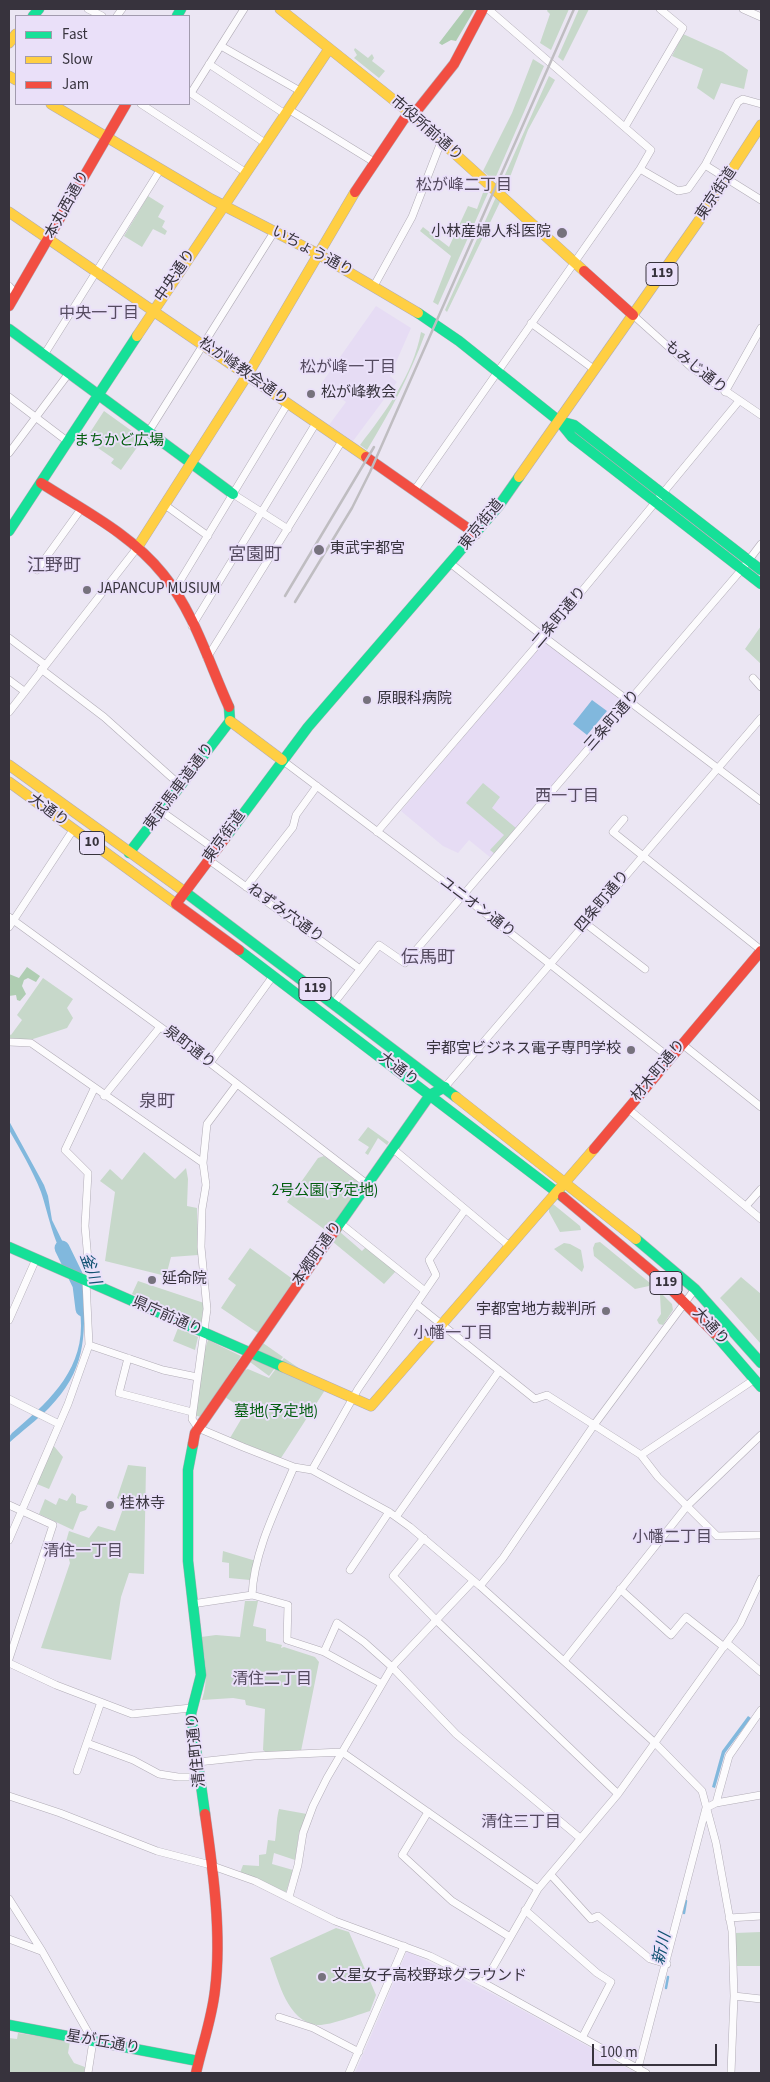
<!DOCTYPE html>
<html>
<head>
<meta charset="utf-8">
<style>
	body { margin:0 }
	#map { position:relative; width:770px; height:2082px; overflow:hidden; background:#ebe6f3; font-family:"Source Sans 3",sans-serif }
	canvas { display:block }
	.frame { position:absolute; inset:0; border:10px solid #37333d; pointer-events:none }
	.legend { position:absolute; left:15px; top:15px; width:175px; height:90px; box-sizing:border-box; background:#eae0f9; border:1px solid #a29bae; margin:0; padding:6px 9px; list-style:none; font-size:15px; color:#37333d }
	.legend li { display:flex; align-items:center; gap:10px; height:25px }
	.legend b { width:25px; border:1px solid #a29bae }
	.scale { position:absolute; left:592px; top:2044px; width:125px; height:22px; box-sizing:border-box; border:2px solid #37333d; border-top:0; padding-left:6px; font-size:15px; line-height:18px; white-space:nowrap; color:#37333d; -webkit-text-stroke:4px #eae0f9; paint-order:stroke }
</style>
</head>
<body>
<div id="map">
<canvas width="770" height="2082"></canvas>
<div class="frame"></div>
<ul class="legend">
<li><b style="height:6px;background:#16e098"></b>Fast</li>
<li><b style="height:6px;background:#ffcf43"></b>Slow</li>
<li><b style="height:6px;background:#f24e42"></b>Jam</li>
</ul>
<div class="scale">100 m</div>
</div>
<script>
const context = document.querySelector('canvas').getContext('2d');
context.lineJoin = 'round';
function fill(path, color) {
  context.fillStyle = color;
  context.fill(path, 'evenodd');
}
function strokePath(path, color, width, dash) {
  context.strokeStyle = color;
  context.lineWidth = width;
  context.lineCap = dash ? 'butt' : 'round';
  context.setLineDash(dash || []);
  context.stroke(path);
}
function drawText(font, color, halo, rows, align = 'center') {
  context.font = font + ' "Source Sans 3","Noto Sans JP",sans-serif';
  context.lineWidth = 4;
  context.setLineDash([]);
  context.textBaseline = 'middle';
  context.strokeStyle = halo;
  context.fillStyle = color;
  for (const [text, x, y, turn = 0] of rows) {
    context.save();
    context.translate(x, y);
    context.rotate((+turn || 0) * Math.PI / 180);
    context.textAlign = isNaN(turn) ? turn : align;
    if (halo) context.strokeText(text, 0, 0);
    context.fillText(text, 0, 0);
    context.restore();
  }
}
const built = new Path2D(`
	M376,306l35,22 -21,48 7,6 -44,59 -24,-16 17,-23 -25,-18z
	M547,642l76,60v4l-132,152 -22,-18 -11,13 -15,-7 -42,-35 141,-168z
	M407,1951l86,43 143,79h-281z`);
const green = new Path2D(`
	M548,9h21l-18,41 -11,-7 10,-29 -3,-3z
	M579,9h10l-26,52 -5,-4z
	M683,34l40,18 25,18 -4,19 -23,-6 -7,17 -17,-12 6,-19 -31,-13z
	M355,48l13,10 4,-4 2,4 -2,3 13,10 -6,7 -25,-20 3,-3 -3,-5z
	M533,59l11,7 -50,115 -11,-10 29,-58z
	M549,76l6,4 -27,50 -23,60 -5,-4z
	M484,190l4,3 -50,112 -5,-3 18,-46 -31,-25 3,-4 26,20 19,-41 9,3z
	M148,196l16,10 -6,11 7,4 -3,6 5,4 -2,4 -12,-6 -11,18 -18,-11z
	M496,197l4,5 -53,110 -2,-2z
	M421,332l4,2c-15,41 -35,78 -58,116l-7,-5c26,-34 53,-70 61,-113z
	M104,411l39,28 -22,31 -10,-7 3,-4 -16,-11 3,-5 -12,-9z
	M761,626v38l-16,-15z
	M483,783l17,14 -8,11 24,20 -21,26 -5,-4 14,-15 -38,-32z
	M43,978l30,21 -6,9 6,10 -6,10 -37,12 -21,-1v-5l2,1 11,-15 -5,-5z
	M368,1127l21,15 -2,3 -9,-7 -10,17 -3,-2 4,-6 -11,-7z
	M144,1152l31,27 11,-11 2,11 -1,27 10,2 1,47 -27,2 -5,19 -61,-15 10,-69 -15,-11 10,-12 12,11z
	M324,1156l34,26 1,7 -31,43 -41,-30 31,-44z
	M553,1204l27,22 1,4 -21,2 -11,-20v-7z
	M340,1232l22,19 4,-4 30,24 -12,13 -51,-42z
	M600,1242l50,41 -1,3 -14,3 -41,-33 -1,-8 2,-5z
	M564,1243l6,1 11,6 3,17 -2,5 -28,-23z
	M250,1248l44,32 -36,53 -37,-25 15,-23 -8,-6z
	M741,1277l20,17v50l-41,-46z
	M138,1281l66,22 -3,23 -69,-32z
	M662,1294l10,10 1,6 -10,15 -4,-1 -2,-4 4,-6 -1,-19z
	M178,1328l20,9 -3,13 -22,-9z
	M208,1340l33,16 -40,61 -7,-2 11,-66z
	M263,1343l20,14 -14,19 -19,-14z
	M284,1358l43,29 -46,71 -51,-20 16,-27 -21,-14 18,-26 5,-2 21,9z
	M53,1445l10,12 -14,32 -12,-5z
	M128,1465l18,2 -2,107 -15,-1 -8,24 -10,63 -70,-12 29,-85 -5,-18 4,-14 20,7 9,-12 17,5 10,-28 -8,-5z
	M72,1493l4,3v7l12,3 -2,4 -6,2 -7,18 -34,-16 6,-15 11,6 3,-7 8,3z
	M223,1551l33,10 -6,19 -21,-2v-15l-7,-1z
	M245,1601h13l-5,25 13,3v12l16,4 -1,3 3,-1 31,10 4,5 -18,89 -34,2 -4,-3 2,-41 -19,-4 -1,-5 -12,-2 -31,2c7,-21 3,-42 -1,-63l15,-2 24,2z
	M279,1809l28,5 -8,19 -4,27 -21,-7 -2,11 21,6 -7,22 -46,-19 3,-8 16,1v-11l7,-1 2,-14 7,1c2,-12 1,-21 4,-32z
	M336,1928l13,4 27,63 -6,16c-13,4 -41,15 -53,14 -30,-4 -38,-43 -47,-67z
	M761,1932v34h-25l-1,-33z
	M18,2033l52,8 -2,12 6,10 11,4 -1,6h-75v-35l8,1z`);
const forest = new Path2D(`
	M465,9h10l-19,32 -5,-1 -9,5 -3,-2z
	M27,967l13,9 -4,6 -8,-4 -4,2 -2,6 4,8 -6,7 -3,-1 -1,-5 -7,1v-22l10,4z`);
const water = new Path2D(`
	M592,700l15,11 -20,24 -14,-11z
	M9,1121l35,64 4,11 4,24 24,49c-20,-9 -28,-58 -35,-77 -8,-21 -21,-43 -32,-62z
	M78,1288l5,2c3,48 2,81 -34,118 -12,12 -27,23 -40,35v-6l3,-4c33,-28 69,-59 69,-107 0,-12 -2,-26 -3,-38z
	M748,1716l3,2 -26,35 -10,35 -3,-1 10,-36z`);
const stream = new Path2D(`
	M684,1913l2,-12
	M666,1988l2,-11`);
const river = new Path2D(`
	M62,1248l18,37 3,24`);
const street = new Path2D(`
	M88,9l14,7
	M743,9l18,8
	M117,16l5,-7
	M221,46l79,45
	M209,64l76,50
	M189,92l76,51
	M191,93l53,-84
	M141,104l104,68
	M288,109l86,53
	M625,127l58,-99 -23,-19
	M705,165l33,-63 5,-3 18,5
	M640,169l38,22 10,-2 17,-24 56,35
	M9,286l7,8
	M374,286l38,-69 29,-75
	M633,315l59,53 69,47
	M531,323l64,47
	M44,355l116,-185
	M725,392l36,-64
	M9,397l58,44
	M149,431l125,-199
	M9,453l60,-80
	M414,491l226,-322 11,-19 -163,-141
	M233,494l55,35
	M165,505l43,31
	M450,563l94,74 217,164
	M37,570l44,-61
	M174,591l114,-188
	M192,626l124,-203
	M9,638l35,26
	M207,658l135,-217
	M41,669l63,48 76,68
	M753,678l8,9
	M9,680l15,11
	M9,712l128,-164
	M282,760l181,136 207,162
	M161,811l55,39
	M624,819l-11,13 148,118
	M377,832l167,-195 195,-236
	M209,860l151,109
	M246,887l47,-60 3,-12 21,-29
	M9,917l201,146 157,121
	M585,923l60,46
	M9,927l64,-97
	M334,1003l45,-58 26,18 337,-394 19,-25
	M9,1042l22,1 172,120 4,-39 30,-40
	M682,1044l79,63
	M210,1063l63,-87
	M445,1087l316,-369
	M104,1096l56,-69
	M627,1108l134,111
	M392,1148l115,96
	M203,1163l3,22 -4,24 -1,38 6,62 -15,110 6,9 45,19 51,20 18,3 77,42 21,15 70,59 174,156 48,49 14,52 16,88 2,65 -3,77
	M746,1206l15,-17
	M340,1223l85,68
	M90,1283l-5,-57 3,-53 -23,-23 29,-61
	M416,1304l119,95 12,-4 94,60 17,22 59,59 44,-1
	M9,1320l27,-61
	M89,1345l74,25 34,7
	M128,1358l-9,35 73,19
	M9,1399l50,25
	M641,1455l114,-76
	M312,1470l46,-81 78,-114 -7,-15 36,-50
	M9,1505l44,20 -44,134
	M396,1517l103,-146
	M424,1538l-31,38 44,45 181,173
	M9,1540l59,-136 21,-59 -3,-64
	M350,1570l39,-58
	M480,1586l23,-28 91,-133 101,-136
	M620,1589l51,46 15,-18 38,30
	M252,1595l36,10 -1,35 37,12 13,-29 27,19 28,25 64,67 124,104
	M192,1604l60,-9c2,-44 25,-88 42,-128
	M727,1643l34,29
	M324,1652l58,32
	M564,1661l123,-155 74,-71
	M9,1663l47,22 76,29 59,-6
	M87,1743l46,17 26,14 19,3h21
	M198,1762l56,-6 88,-4 196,137
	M77,1771l24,-69
	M9,1796l51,17 97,38 50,13 48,17 80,40 95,35 54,27 162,90
	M716,1803l13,-47 32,-46
	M428,1812l-26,43 50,46 58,36
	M551,1875l40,44 7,-3 52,43 17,5
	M289,1897l9,-32 5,-32 10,-27 14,-28 65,-111 81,-86
	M9,1899l33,52 51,90 -5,32
	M525,1910l72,63 14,9 -28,54
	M729,1918l32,-2
	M9,1939l32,12
	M484,1983l54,-94 80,-95 122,-170 21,-45
	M734,1996l27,3
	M279,2017l34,11 46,24
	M638,2068l68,-260 10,-5 45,-8
	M349,2073l55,-127`);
const fast = new Path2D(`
	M33,16l6,-7
	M177,16l4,-7
	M418,313l41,28 100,80 13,16 189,147
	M9,329l224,165
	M559,421l15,4 187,145
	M9,531l128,-195
	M226,837l82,-110 190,-220 21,-30
	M129,853l101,-132 -1,-14
	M185,892l271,205
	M239,950l324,247
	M336,1229l94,-134 15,-8
	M636,1239l59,50 66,74
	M9,1247l274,120
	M715,1334l46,53
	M193,1444l-5,26v91l13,114 -10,39 14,100
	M9,2025l189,36`);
const slow = new Path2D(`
	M280,9l130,104 174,158
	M9,43l7,-9
	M9,76l7,4
	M51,104l160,95 107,55 100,59
	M9,212l357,245
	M137,336l192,-287
	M519,477l181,-258 61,-94
	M137,548l111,-174 107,-182
	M230,721l52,39
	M9,765l176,127
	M9,782l167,122
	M456,1097l180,142
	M283,1367l88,39 223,-257`);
const jam = new Path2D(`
	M355,192l49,-73 15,-11 35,-44 29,-55
	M584,271l49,44
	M9,306l117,-202
	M366,457l110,77
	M41,483c42,27 90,51 122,91 31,38 46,89 66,133
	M226,837l-50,67 63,46
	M594,1149l167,-198
	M563,1197l99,83 53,54
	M193,1444l2,-11 141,-204
	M196,2073c6,-27 16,-55 19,-83 7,-56 -2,-120 -10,-176`);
const rail = new Path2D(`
	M285,596l89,-149
	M295,602l57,-94 18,-36 204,-463`);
const markers = [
	[562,233,6,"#76727d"],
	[311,394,5,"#76727d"],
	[319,550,6,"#76727d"],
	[87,590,5,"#76727d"],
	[367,700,5,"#76727d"],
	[631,1050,5,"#76727d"],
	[152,1280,5,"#76727d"],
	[606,1311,5,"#76727d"],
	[110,1505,5,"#76727d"],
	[322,1977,5,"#76727d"]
];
const shields = [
	[662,274,32],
	[92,843,25],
	[315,989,32],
	[666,1283,32]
];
const shieldNames = [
	["119",662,274],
	["10",92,843],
	["119",315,989],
	["119",666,1283]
];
const streetNames = [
	["市役所前通り",426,129,41],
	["東京街道",717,194,-56],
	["本丸西通り",68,205,-61],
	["いちょう通り",312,252,28],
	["中央通り",176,276,-56],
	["もみじ通り",695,368,39],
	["松が峰教会通り",243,372,35],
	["東京街道",482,525,-51],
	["二条町通り",560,618,-50],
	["三条町通り",613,721,-49],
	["東武馬車道通り",180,787,-53],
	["大通り",48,811,36],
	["東京街道",225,837,-54],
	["四条町通り",603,902,-50],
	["ユニオン通り",477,908,37],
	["ねずみ穴通り",285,914,36],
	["泉町通り",189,1048,37],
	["大通り",398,1070,37],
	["材木町通り",659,1071,-50],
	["本郷町通り",318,1254,-55],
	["県庁前通り",167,1317,24],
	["大通り",710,1327,47],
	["清住町通り",197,1750,-96],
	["星が丘通り",103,2043,10]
];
const poiNames = [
	["小林産婦人科医院",551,233,"right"],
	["松が峰教会",321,394],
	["東武宇都宮",330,550],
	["JAPANCUP MUSIUM",97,590],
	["原眼科病院",377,700],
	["宇都宮ビジネス電子専門学校",621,1050,"right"],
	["延命院",162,1280],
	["宇都宮地方裁判所",596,1311,"right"],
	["桂林寺",120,1505],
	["文星女子高校野球グラウンド",332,1977]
];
const parkNames = [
	["まちかど広場",119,442],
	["2号公園(予定地)",325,1192],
	["墓地(予定地)",276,1413]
];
const neighbourhoodNames = [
	["松が峰二丁目",464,186],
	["中央一丁目",99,314],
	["松が峰一丁目",348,368],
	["西一丁目",567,797],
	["小幡一丁目",453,1334],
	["小幡二丁目",672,1538],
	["清住一丁目",83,1552],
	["清住二丁目",272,1680],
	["清住三丁目",521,1823]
];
const waterNames = [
	["釜川",89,1269,70],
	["新川",663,1949,-77]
];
const quarterNames = [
	["宮園町",255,556],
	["江野町",54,567],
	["伝馬町",428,959],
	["泉町",157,1103]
];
fill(built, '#e6dcf4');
fill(green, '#c7d8ca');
fill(forest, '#afcdb2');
fill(water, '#81b8dd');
strokePath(stream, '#81b8dd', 2.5);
strokePath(river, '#81b8dd', 15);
strokePath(street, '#b1acb6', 8);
strokePath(fast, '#b1acb6', 11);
strokePath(slow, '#b1acb6', 11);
strokePath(jam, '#b1acb6', 11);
strokePath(street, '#fcfbfd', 7);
strokePath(fast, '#16e098', 10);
strokePath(slow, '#ffcf43', 10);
strokePath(jam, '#f24e42', 10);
strokePath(rail, '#bfbdc1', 2.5);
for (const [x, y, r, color] of markers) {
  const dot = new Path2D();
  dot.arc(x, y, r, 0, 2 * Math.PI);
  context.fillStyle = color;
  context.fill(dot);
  strokePath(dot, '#eae0f9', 2);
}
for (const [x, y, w] of shields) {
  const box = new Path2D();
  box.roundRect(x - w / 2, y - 11.5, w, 23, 4);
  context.fillStyle = '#eae0f9';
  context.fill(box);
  strokePath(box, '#37333d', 1);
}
drawText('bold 14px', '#37333d', null, shieldNames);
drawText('15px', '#37333d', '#eae0f9', streetNames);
drawText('15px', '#37333d', '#eae0f9', poiNames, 'left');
drawText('15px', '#015d0d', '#eae0f9', parkNames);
drawText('16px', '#554b60', '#eae0f9', neighbourhoodNames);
drawText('italic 16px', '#115272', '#eae0f9', waterNames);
drawText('18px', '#554b60', '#eae0f9', quarterNames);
</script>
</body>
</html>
